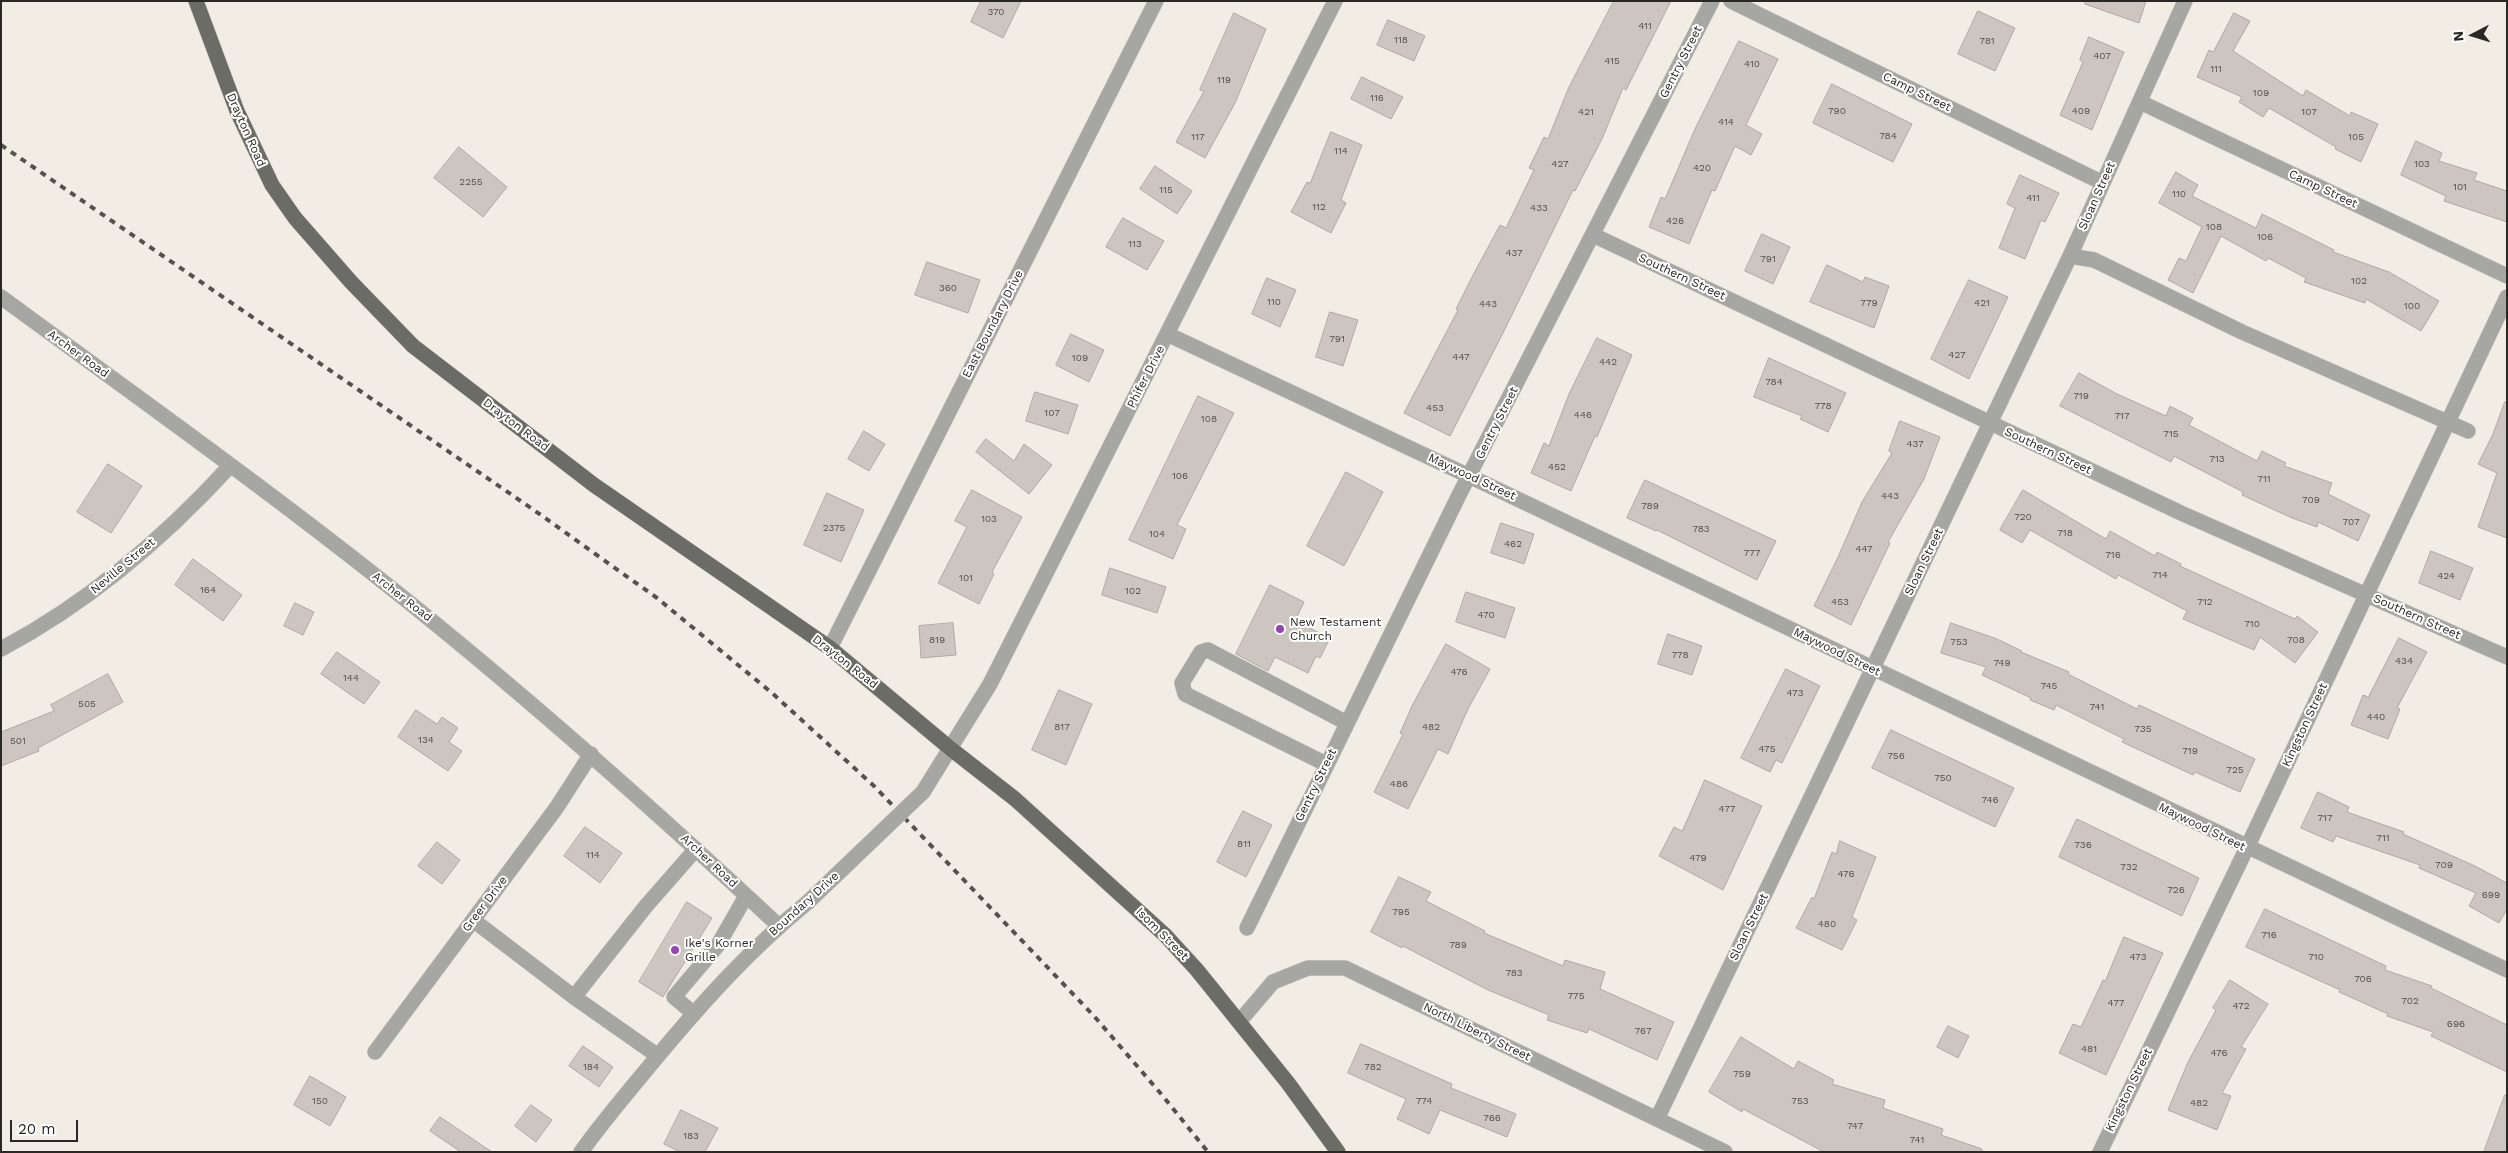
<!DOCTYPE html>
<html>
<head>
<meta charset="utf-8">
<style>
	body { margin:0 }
	#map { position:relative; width:2508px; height:1153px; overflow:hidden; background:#f1ede4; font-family:"Work Sans",sans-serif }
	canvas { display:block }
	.frame { position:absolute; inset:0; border:2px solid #292824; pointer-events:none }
	.north { position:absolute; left:2448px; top:10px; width:50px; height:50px; -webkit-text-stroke:4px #fff; paint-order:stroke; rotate:265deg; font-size:14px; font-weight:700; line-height:20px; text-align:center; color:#292824 }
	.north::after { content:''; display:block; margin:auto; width:18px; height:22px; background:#292824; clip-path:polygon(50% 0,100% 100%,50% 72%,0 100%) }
	.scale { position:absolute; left:10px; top:1120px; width:68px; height:22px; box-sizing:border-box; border:2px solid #292824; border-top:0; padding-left:6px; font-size:15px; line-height:18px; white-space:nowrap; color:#292824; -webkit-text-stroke:4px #fff; paint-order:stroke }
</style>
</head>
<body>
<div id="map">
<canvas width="2508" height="1153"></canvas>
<div class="frame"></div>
<div class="north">N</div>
<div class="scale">20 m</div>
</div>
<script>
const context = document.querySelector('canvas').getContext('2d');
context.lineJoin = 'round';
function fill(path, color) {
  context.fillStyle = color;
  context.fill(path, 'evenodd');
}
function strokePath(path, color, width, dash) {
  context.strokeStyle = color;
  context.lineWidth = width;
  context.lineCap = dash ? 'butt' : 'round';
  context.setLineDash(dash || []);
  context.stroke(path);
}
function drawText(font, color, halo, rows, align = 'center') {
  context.font = font + ' "Work Sans",sans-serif';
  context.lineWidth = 4;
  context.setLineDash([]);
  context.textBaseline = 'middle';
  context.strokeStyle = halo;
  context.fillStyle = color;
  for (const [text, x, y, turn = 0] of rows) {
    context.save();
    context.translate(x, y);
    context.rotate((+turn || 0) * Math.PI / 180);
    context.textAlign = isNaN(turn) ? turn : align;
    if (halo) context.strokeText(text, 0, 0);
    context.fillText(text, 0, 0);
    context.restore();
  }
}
const building = new Path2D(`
	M981,1h40l-18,37 -32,-16z
	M1614,1h57l-45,89 -3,-2 -21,51 -27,52 -2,-1 -70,143 -53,103 -46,-23 54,-103 -2,-1 16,-32 28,-52 6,3 28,-58 -5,-2 15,-31 4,2 21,-52z
	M2086,1h60l-7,22 -54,-19z
	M1978,11l37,17 -20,43 -37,-17z
	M1234,13l32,16 -31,74 -30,55 -29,-16 28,-51 -4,-1z
	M2234,13l16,8 -17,30 70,45 3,-6 44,26 1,-4 27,12 -17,38 -26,-13 1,-2 -67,-39 -6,9 -24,-15 3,-5 -45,-20 12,-27 4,2z
	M1388,20l37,16 -11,25 -37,-16z
	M2089,37l35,15 -32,78 -32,-15 23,-53 -3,-2z
	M1739,41l39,18 -32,66 16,9 -11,21 -16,-9 -20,45 -3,-1 -23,54 -40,-17 12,-30 4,2 30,-70z
	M1362,77l41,20 -12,22 -40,-20z
	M1832,84l80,40 -19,38 -80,-39z
	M1331,132l31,13 -21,55 5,3 -15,30 -40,-21 16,-30 3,1z
	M2416,141l26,12 -3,8 38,12 -3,7 33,11v31l-63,-21 2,-5 -45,-21z
	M459,147l48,40 -24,30 -49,-39z
	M1155,166l37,25 -15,23 -37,-25z
	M2176,172l22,13 -6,11 64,32 6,-14 72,36 -1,2 56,20 50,29 -18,30 -55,-32 -1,4 -61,-21 2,-4 -38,-20 -2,3 -45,-25 -28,57 -25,-13 11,-22 7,3 16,-34 -43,-24z
	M2020,175l39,18 -14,29 -4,-2 -16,39 -26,-11 16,-40 -8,-4z
	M1123,218l41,23 -17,29 -41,-23z
	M1762,234l28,13 -17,37 -28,-13z
	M927,262l53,18 -12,33 -53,-18z
	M1827,265l36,17 2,-5 24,9 -15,42 -64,-26z
	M1267,278l29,12 -16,37 -28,-13z
	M1969,280l39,17 -39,82 -38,-20z
	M1330,312l28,8 -15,46 -27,-9z
	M1071,334l33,16 -15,32 -33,-17z
	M1597,338l35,17 -35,82 -2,-1 -24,55 -40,-18 13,-30 5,3 20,-52z
	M1769,358l77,35 -18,39 -28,-13 2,-3 -48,-19z
	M2079,373l38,21 49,22 4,-10 23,12 -4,7 68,36 5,-10 24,12 -2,3 48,17 -4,11 42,21 -12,26 -40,-19 -1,5 -25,-9 -50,-23 1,-3 -69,-36 -3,6 -111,-56z
	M1035,392l43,13 -10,29 -42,-13z
	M1198,396l36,17 -57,112 9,4 -13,30 -44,-19z
	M2505,402h2v136l-29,-11 19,-54 -19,-9 15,-30z
	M1900,421l40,16 -16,42 -36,63 2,1 -39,82 -37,-19 25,-51 23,-53 30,-49 -3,-2z
	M864,431l21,13 -16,27 -21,-12z
	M986,439l28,22 10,-17 28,21 -23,29 -53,-42z
	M108,464l34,22 -31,47 -34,-21z
	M1346,472l37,20 -39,74 -37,-20z
	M1645,480l131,61 -19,39 -100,-50 -1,1 -29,-13z
	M972,490l50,27 -30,55 2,2 -15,30 -41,-21 29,-56 -12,-6z
	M2023,490l83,49 4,-8 45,25 2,-4 24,12 -1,2 115,53 2,-3 21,16 -23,31 -35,-26 -6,13 -71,-31 4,-8 -69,-36 -2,4 -86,-49 -8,13 -22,-13z
	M827,493l37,17 -23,52 -37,-17z
	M1501,523l33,11 -10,30 -33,-11z
	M2431,551l42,17 -13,32 -41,-17z
	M193,559l49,36 -19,26 -48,-36z
	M1110,568l56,19 -9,26 -55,-18z
	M1270,585l34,17 -9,19 35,17 -10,20 -4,-2 -8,17 -33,-16 -7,14 -32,-17z
	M1466,592l49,16 -10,30 -49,-16z
	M295,603l19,9 -11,23 -19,-9z
	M953,623l3,32 -35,3 -2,-32z
	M1951,623l46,16 25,12 -1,1 48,20 -1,2 69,35 2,-4 116,54 -15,33 -45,-20 -2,3 -71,-33 2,-3 -68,-34 -2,5 -24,-10 1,-2 -49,-23 4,-8 -45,-14z
	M1668,634l34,12 -10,29 -34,-11z
	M2399,638l28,14 -30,56 3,1 -12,30 -37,-14 12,-30 5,2z
	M1446,644l44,25 -22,40 -20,45 -10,-5 -30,60 -34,-17 29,-58 -3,-1 13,-29z
	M337,652l43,30 -16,22 -43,-30z
	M1786,669l34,17 -38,77 -6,-3 -6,12 -29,-14z
	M108,674l15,28 -85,46 1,3 -38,15v-34l53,-21 -3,-6z
	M1059,690l33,14 -26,61 -34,-15z
	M416,710l21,14 5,-7 16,11 -9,14 13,9 -14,20 -50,-34z
	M1891,730l123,58 -19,39 -123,-59z
	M1705,780l57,26 -39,84 -64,-34 15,-29 8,4z
	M2318,792l31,15 -2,5 57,20 -1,2 72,32 32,17v26l-8,14 -30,-17 7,-13 -57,-25 1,-3 -84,-29 -3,6 -32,-14z
	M1243,811l29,14 -26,52 -29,-15z
	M2077,819l122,59 -17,38 -123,-59z
	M585,827l37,26 -22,30 -36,-27z
	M1840,841l36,16 -24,60 5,3 -15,30 -46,-22 16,-31 2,2 18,-47 4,2z
	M437,842l23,18 -18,24 -24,-18z
	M1399,877l32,15 -5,9 59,30 -1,2 79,33 2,-6 40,12 -5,17 74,33 -17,38 -68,-31 -2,4 -40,-13 2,-5 -61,-25 -85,-44 -1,2 -31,-16z
	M687,902l25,16 -49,79 -24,-15z
	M2265,909l121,57 -1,4 47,16 -1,2 76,37v47l-76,-36 2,-4 -46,-16 1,-2 -49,-22 1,-2 -94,-43z
	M2124,937l39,16 -57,122 -47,-22 14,-29 8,3 22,-47 2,1z
	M2230,980l38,24 -27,43 5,2 -24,44 9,3 -14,34 -49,-20 20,-48 28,-52 -3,-2z
	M1948,1026l21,10 -11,22 -21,-11z
	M1741,1037l53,32 4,-8 36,19 -2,4 53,16 -2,8 60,21 -2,6 41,14v3h-158l-81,-43 -1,3 -33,-20z
	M1361,1044l91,40 -1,4 65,26 -9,23 -67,-27 -11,24 -32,-15 9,-20 -58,-26z
	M583,1046l30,21 -14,20 -30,-21z
	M310,1076l36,21 -16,29 -36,-21z
	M2505,1095h2v57h-23z
	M531,1105l21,15 -16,22 -21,-16z
	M681,1110l37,18 -13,24h-25l-16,-8z
	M440,1117l52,35h-31l-31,-21z`);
const minor = new Path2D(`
	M1731,1l372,182
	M2140,102l367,174
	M1593,235l588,278 326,144
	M2070,256l24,4 148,72 226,99
	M1,297c139,102 280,202 415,311 125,101 245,208 363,318
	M1167,334l302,142 1038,494
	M830,648l326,-647
	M1,649c87,-46 163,-111 229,-183
	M1326,764l-141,-70 -3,-11 19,-31 7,-2 139,73
	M923,792l67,-108 345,-683
	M473,920l101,77 72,-91 50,-57
	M1247,928l212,-433 253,-494
	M574,997l84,59
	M693,1013l-19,-16 44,-52 28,-49
	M1239,1022l34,-40 35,-14h37l380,184
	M375,1052l182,-245 34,-53
	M1657,1119l413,-863 115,-255
	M581,1152c22,-31 47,-60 71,-89 48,-58 97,-113 156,-161
	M2100,1152l152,-315 255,-540`);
const major = new Path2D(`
	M196,1l41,110 35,74 23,33 56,64 62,64 181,139 236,163 121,101 64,50 150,136 32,35 91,113 50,69`);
const rail = new Path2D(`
	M1,145l530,363 126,90 115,95 102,93 220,230 68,79 46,57`);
const minorBridge = new Path2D(`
	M808,902l115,-110`);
const markers = [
	[1280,629,5,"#9444b3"],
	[675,950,5,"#9444b3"]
];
const numberNames = [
	["370",996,12],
	["411",1645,26],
	["118",1401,40],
	["781",1987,41],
	["407",2102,56],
	["415",1612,61],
	["410",1752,64],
	["111",2216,69],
	["119",1224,80],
	["109",2261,93],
	["116",1377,98],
	["790",1837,111],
	["409",2081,111],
	["421",1586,112],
	["107",2309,112],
	["414",1726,122],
	["784",1888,136],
	["117",1198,137],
	["105",2356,137],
	["114",1341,151],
	["427",1560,164],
	["103",2422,164],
	["420",1702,168],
	["2255",471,182],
	["101",2460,187],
	["115",1166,190],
	["110",2179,194],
	["411",2033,198],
	["112",1319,207],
	["433",1539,208],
	["426",1675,221],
	["108",2214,227],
	["106",2265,237],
	["113",1135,244],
	["437",1514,253],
	["791",1768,259],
	["102",2359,281],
	["360",948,288],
	["110",1274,302],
	["779",1869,303],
	["421",1982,303],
	["443",1488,304],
	["100",2412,306],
	["791",1337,339],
	["427",1957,355],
	["447",1461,357],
	["109",1080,358],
	["442",1608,362],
	["784",1774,382],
	["719",2081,396],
	["778",1823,406],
	["453",1435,408],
	["107",1052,413],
	["446",1583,415],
	["717",2122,416],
	["108",1209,419],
	["715",2171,434],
	["437",1915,444],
	["713",2217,459],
	["452",1557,467],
	["106",1180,476],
	["711",2264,479],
	["443",1890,496],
	["709",2311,500],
	["789",1650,506],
	["720",2023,517],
	["103",989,519],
	["707",2351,522],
	["2375",834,528],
	["783",1701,529],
	["718",2065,533],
	["104",1157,534],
	["462",1513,544],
	["447",1864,549],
	["777",1752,553],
	["716",2113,555],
	["714",2160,575],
	["424",2446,576],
	["101",966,578],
	["164",208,590],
	["102",1133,591],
	["453",1840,602],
	["712",2205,602],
	["470",1486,615],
	["710",2252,624],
	["819",937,640],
	["708",2296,640],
	["753",1959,642],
	["778",1680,655],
	["434",2404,661],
	["749",2002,663],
	["476",1459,672],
	["144",351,678],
	["745",2049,686],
	["473",1795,693],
	["505",87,704],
	["741",2097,707],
	["440",2376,717],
	["817",1062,727],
	["482",1431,727],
	["735",2143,729],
	["134",426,740],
	["501",18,741],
	["475",1767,749],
	["719",2190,751],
	["756",1896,756],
	["725",2235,770],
	["750",1943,778],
	["486",1399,784],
	["746",1990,800],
	["477",1727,809],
	["717",2325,818],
	["711",2383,838],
	["811",1244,844],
	["736",2083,845],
	["114",593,855],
	["479",1698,858],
	["709",2444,865],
	["732",2129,867],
	["476",1846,874],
	["726",2176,890],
	["699",2491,895],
	["795",1401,912],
	["480",1827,924],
	["716",2269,935],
	["789",1458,945],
	["473",2138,957],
	["710",2316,957],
	["783",1514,973],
	["706",2363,979],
	["775",1576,996],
	["702",2410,1001],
	["477",2116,1003],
	["472",2241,1006],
	["696",2456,1024],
	["767",1643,1031],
	["481",2089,1049],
	["476",2219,1053],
	["184",591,1067],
	["782",1373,1067],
	["759",1742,1074],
	["150",320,1101],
	["774",1424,1101],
	["753",1800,1101],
	["482",2199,1103],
	["766",1492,1118],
	["747",1855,1126],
	["183",691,1136],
	["741",1917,1140]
];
const streetNames = [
	["Gentry Street",1681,62,-63],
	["Camp Street",1917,92,26],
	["Drayton Road",246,130,66],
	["Camp Street",2323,189,25],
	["Sloan Street",2097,196,-66],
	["Southern Street",1682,277,25],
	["East Boundary Drive",993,324,-63],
	["Archer Road",78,354,36],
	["Phifer Drive",1146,377,-63],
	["Gentry Street",1497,423,-63],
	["Drayton Road",516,425,37],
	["Southern Street",2048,451,25],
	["Maywood Street",1472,477,25],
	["Sloan Street",1924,562,-64],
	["Neville Street",123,566,-40],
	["Archer Road",402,597,38],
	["Southern Street",2417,617,24],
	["Maywood Street",1837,652,26],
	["Drayton Road",845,662,38],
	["Kingston Street",2305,725,-65],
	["Gentry Street",1316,785,-64],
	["Maywood Street",2202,827,26],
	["Archer Road",709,861,43],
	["Greer Drive",485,904,-53],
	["Boundary Drive",804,904,-42],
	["Sloan Street",1749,927,-64],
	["Isom Street",1162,934,45],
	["North Liberty Street",1477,1032,26],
	["Kingston Street",2129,1090,-64]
];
const poiNames = [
	["New Testament",1290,622],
	["Church",1290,636],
	["Ike's Korner",685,943],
	["Grille",685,957]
];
fill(building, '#cdc6c0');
strokePath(building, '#b0a8a2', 1);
strokePath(minor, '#cdcac1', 16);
strokePath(major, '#cdcac1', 16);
strokePath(minor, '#a6a7a3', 15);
strokePath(major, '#6c6c66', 15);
strokePath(rail, '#54524d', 4, [6, 6]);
strokePath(minorBridge, '#cdcac1', 16, []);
strokePath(minorBridge, '#a6a7a3', 15);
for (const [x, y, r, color] of markers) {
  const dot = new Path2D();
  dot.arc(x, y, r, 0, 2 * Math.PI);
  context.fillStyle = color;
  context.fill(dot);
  strokePath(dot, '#fff', 2);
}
drawText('10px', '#52504b', null, numberNames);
drawText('12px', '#292824', '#fff', streetNames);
drawText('12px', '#292824', '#fff', poiNames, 'left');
</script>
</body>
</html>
